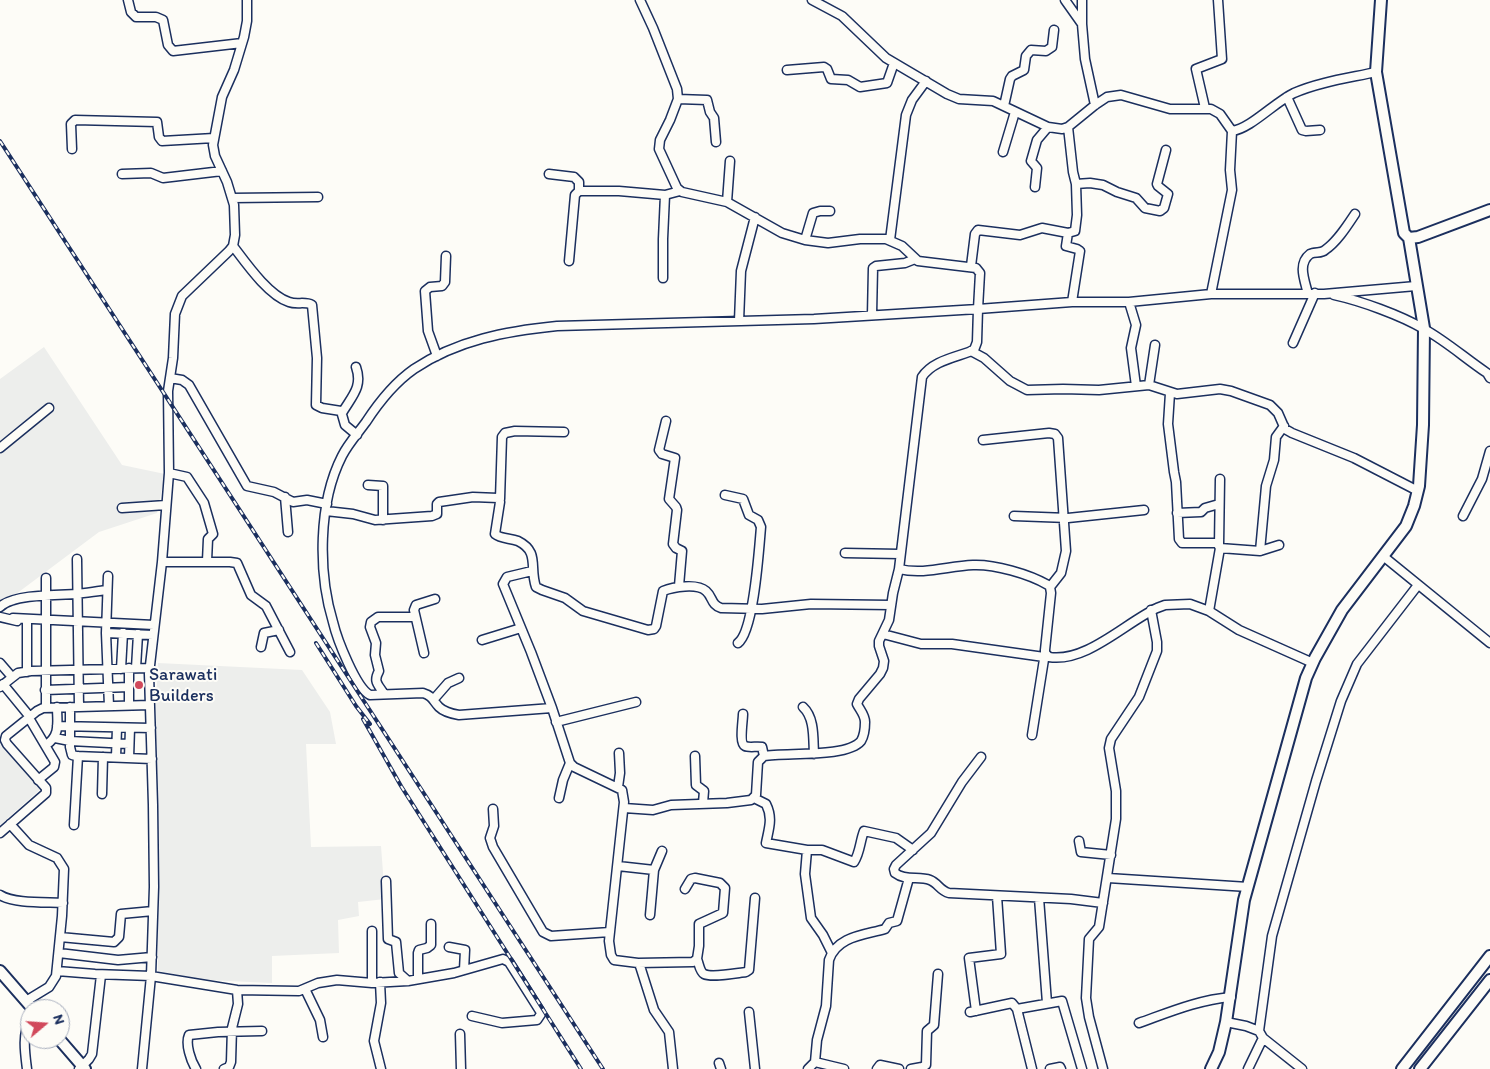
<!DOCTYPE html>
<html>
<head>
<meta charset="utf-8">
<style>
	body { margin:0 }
	#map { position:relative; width:1490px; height:1069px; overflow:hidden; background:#fdfcf7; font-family:Itim,sans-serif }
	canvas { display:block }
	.north { position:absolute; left:20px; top:999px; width:50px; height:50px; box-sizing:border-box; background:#fdfcf7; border:1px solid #a3aaba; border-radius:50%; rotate:72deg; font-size:14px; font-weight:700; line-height:20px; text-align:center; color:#1b2f5e }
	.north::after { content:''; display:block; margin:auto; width:18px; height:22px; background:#d1495b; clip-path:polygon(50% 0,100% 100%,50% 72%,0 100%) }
</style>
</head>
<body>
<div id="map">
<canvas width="1490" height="1069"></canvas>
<div class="north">N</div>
</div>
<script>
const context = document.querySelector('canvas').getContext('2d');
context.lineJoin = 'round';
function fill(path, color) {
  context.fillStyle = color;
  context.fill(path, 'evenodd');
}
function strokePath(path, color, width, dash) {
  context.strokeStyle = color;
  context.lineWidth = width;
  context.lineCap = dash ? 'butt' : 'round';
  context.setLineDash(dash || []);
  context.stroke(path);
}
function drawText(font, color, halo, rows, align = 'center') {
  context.font = font + ' Itim,sans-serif';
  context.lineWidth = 4;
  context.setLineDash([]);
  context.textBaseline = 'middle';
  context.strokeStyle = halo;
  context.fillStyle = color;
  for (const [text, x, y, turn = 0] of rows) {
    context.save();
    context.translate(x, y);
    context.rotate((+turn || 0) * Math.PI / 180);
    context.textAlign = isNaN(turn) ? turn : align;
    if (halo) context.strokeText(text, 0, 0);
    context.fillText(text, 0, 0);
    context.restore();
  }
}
const built = new Path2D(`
	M44,347l78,118 43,9 -8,39 -58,19 -99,74v-227z
	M158,663l144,7 28,42 6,32h-30l5,103 70,-1 4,53 -27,3 1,14 -21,4 1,33 -67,3v27l-66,-3 -48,-9 -2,-271z
	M0,738l43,49 -43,38z`);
const street = new Path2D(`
	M128,0l3,12 5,5h20l7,3 5,25 5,6 69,-8
	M640,0l13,28 24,61 1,10 -8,21 -10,20 -1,9 18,39 5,4 45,10 55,31 23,7 23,3 32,-4h26l16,7 16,15 58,7 4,5 -2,36 94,-7h57l82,-8h113l92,-8
	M812,0l30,16 44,42 61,36 12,5 34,2 55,26 14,2 6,-2 27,-22 12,-8 14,-2 49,14h41l9,5 12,17c18,-2 43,-29 62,-38 25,-11 55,-15 82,-21
	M1065,0l17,24 3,35 10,46
	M1082,24v-24
	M787,70l37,-3 3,2 4,10 17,1 12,7 27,-4 7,-20
	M1287,97l15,33 4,1 14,-1
	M678,99l29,1 3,12 4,6 2,24
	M1004,106l6,-27 2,-3 12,-6 2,-14 5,-6 15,1 6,-4 2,-17
	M1205,108l-9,-39 26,-10 -4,-59
	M72,149l-1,-25 4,-4 82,2 2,15 3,4 52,-3
	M1003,152l12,-40
	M122,174l29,-1 12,5 59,-7
	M549,174l25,3 5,5v9
	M1076,184l14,-1 13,2 14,7 19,6 9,10 15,3 4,-3 4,-14 -10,-8 -1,-2 9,-34
	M1035,187l2,-19 -6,-7 6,-21 11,-13
	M232,198l86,-1
	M727,202l3,-41
	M1068,233l-2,13 11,3 3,2 -8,51
	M805,240l8,-27 7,-2h10
	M890,240l16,-125 6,-15 14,-19
	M233,246c13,17 35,49 56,56 8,3 16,-1 23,3l5,53 -1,47 6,3 19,3 4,14 12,10
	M569,261l6,-66 4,-4h40l46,4
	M971,266l4,-32 3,-4 42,5 22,-7 26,5 7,-2 2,-16 -1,-31 -3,-12 -5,-45
	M663,278v-39l2,-44 15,-4
	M1211,294l21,-104 -2,-20 2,-39
	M1308,294c-3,-13 -11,-30 2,-40 5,-3 11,0 15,-4 12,-8 22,-24 30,-36
	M1334,295c27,6 66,20 90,34 22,12 42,30 63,44l3,5
	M1129,302l7,23 -5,23 5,38
	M872,315l1,-47 3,-2 29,-3 10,-4
	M739,321l2,-50 14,-54
	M1293,343l22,-50
	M971,351l13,7 26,23 17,9 36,-1 36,1 50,-5 28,9 43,-5 11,2 39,14 8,8 7,16 7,4 62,25 64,33
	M437,356l-9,-25 -3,-40 5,-4 12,-1 3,-4 1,-26
	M170,378l12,2 7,5 58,101 27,6 19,10 14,-2 20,4
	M1149,385l6,-40
	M1170,393l-2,31 6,48 2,10 3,57 3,4h35l3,5 -11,63
	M342,413c10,-17 21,-26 14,-46
	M666,421l-7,29 3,4 13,4 -6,41 7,8 1,3 -4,34 3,4 6,3 -3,35
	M983,440l66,-7 6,1 3,4 8,113 -5,22 -11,14
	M0,448l49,-40
	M169,473l18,4 17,26 9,31 -5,5 -1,22
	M368,485l15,1v34
	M725,495l18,4 6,16 9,5 3,7c-2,22 -7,104 -23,116
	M285,497l3,35
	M500,499l2,-62 3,-4 10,-2 49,1
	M122,508l44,-3
	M326,511l27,3 22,6 57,-4 5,-2v-10l2,-2 34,-5 25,1 2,4 -5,32c6,5 15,4 23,7 22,11 11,26 18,46l6,3 23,8 18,13 65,19 6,-1 2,-3 7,-35c10,-4 34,-8 43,0 7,6 5,14 15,17l41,1 49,-5 80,1
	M1177,513l24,-1 4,-4 14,-4
	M1014,516l54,2 76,-8
	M1463,516l19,-37 8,-28
	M1219,545l1,-66
	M1220,548l40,3 19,-6
	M1260,551l6,-65 8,-26 2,-23 8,-11
	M845,553l55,1
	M1383,556l107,87
	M77,559l2,148
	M162,562h68l7,1 14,32 15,11 24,46
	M532,571l-25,6 -4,7 28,68 21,56
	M108,576l-2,57 3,73
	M46,578v129
	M0,607c13,-13 58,-12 76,-13 11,-1 21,-3 31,-4
	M0,617l17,4
	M13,618l141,7
	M27,619v53
	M106,633l47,2
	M883,634l38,10h31l92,13
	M482,640l39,-12
	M261,647l3,-14 15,-3
	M424,653l-10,-43 2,-5 19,-6
	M0,663l12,14
	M129,668v37
	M136,668l2,-34
	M121,669l2,-36
	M3,684l27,33
	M0,687l18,-14 13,-2 118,-3
	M45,690l84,-3
	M384,694c-6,-10 -11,-12 -5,-23l-4,-16 1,-12 -6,-16 1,-5 7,-5h36
	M434,699l14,-16 11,-5
	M70,707v40l2,8 4,1 76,3
	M803,707c12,11 10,32 11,47
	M743,714c0,7 -4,29 2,32 4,2 12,0 17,1l2,9
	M29,718l26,44 -1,5 -16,13
	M556,722l80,-20
	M57,726l94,2
	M1032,735l13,-82
	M55,738l15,3 59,3
	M46,745c15,-10 11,-23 11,-38
	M695,756l1,29 8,6 -1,12
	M116,757l1,-29
	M981,757l-19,25 -31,51 -35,32 -2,4 1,4c10,8 24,3 35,7 8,3 10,11 19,13l122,6 32,4
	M129,758l1,-30
	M618,787l2,-14 -1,-20
	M102,794l1,-37
	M559,798l4,-18 7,-17
	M754,798l12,6c7,14 3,24 0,39l41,7h15l32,12c6,-9 6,-21 10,-31l32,7 17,12
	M624,808l29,2 18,-5 56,-2 24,-3 5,-5 2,-33 6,-6c21,-4 83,2 97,-15 3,-5 4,-13 4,-19 0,-7 -5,-12 -8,-18l2,-5 21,-25 3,-6 1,-7 -5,-15v-5l10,-21 4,-27 6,-24
	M493,809l1,17 -4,12 3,9 50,85 8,4 59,-4
	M10,824l19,21 28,13 7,11 -2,47 -6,60 -7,11 -23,14
	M74,825l4,-69
	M0,833l46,-40v-5l-39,-44 -2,-4 1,-4 31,-25 6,-3 107,-3
	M1079,841l2,11 30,3
	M807,850l-2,24 6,44 12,17 9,18
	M618,866l36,4
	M1108,878l140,9
	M386,881l2,58 8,3 3,31 9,8
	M0,895c14,9 46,7 63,8
	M1039,898l8,105
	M650,915l4,-45 8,-19
	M372,931v52
	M60,937l54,5 5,-5 2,-23 32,-3
	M449,947l16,3 -1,20
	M59,953l59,7 34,-3
	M697,959c2,5 3,13 7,15 8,4 33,-1 42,-2l3,-2 6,-72
	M638,963l55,-1 4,-3 2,-13v-22l24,-11 2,-25 -5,-5 -25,-5 -4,1 -6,10
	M57,971l38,3 56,2 86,14 62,1 19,-8 19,-3 35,3 36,-2 46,-8 49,-14 6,3 31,49 1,3 -4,6 -35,3 -30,-7
	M418,979v-26l1,-3 8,-2 4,-3v-21
	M380,982l1,21 -7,38 7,28
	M305,989l15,31 3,17
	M1017,1009l15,60
	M976,1011l-7,-53 32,-4 -4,-58
	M749,1012l6,57
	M970,1012l42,-9 5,6 45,-8 20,68
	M1226,1022l20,4 13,5
	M1139,1023c31,-11 59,-23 92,-26
	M460,1034l1,35
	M815,1062l29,7
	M719,1063l2,6
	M27,1069c-2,-16 -5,-35 3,-49
	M79,1069l10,-10 3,-5 9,-79
	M142,1069l9,-93 3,-89 -1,-82 -4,-131 13,-112 7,-89 -1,-82 5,-33 2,-44 7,-18 47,-45 4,-5 2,-11 -1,-30 -7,-23 -12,-26 -2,-11 9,-48 12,-27 10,-33 3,-16v-21
	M196,1069c-5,-8 -11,-25 -7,-34l29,-3 44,-1
	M224,1069l5,-2 2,-5 1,-34 6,-24 -1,-14
	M673,1069l-4,-37 -15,-22 -14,-44 -2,-3 -24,-3 -3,-5 -2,-14 15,-139 -2,-12 -48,-23 -4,-4 -18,-55 -93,7c-6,-1 -15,-3 -20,-8 -6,-6 -6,-11 -16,-14l-53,2c-14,-7 -33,-56 -37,-73 -15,-49 -15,-119 9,-166 6,-12 16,-23 24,-34 13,-20 28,-39 48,-53 43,-29 93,-38 143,-43l257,-7 164,-10 -1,33 -3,8c-16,7 -41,10 -52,27l-23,192c25,6 49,-3 74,-4 21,-1 56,9 75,20l2,2 1,6 -6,57v3l4,4c37,6 76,-34 108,-49l8,-3 25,-1 19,7 30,19 74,33
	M808,1069l7,-7 2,-22 9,-34 3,-46c8,-24 36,-25 56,-31l4,-6 8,-2 12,-43
	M877,1069l3,-4 19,4
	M911,1069l11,-2 4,-2 1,-34 7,-6 4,-51
	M1050,1069l10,-2 1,2
	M1103,1069l-14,-52 -3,-19 3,-59 10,-12 17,-108v-28l-7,-43 2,-9 28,-42 18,-46v-9l-6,-32
	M1248,1069l15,-31
	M1302,1069l-39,-31 -4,-7 13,-95 44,-155 25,-80 16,-37 61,-79`);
const secondary = new Path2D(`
	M1381,0l-5,72 28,161 5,5 9,-1 72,-27
	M0,971l33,38
	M59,1039l26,30
	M1211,1069l8,-17 7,-30 18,-122 62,-222 9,-20 27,-48 64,-84 8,-20 5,-20 4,-61 1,-97 -15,-90
	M1402,1069l88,-113
	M1420,1069l70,-89`);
const rail = new Path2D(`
	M0,141l603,928
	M316,643l40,63 14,18
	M363,719l38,67 180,283`);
const markers = [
	[139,685,5,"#d1495b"]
];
const poiNames = [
	["Sarawati",149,675],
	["Builders",149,696]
];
fill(built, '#edeeec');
strokePath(street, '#1b2f5e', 11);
strokePath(secondary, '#1b2f5e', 14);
strokePath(street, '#fdfcf7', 8);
strokePath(secondary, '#fdfcf7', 10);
strokePath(rail, '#1b2f5e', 4);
strokePath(rail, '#fdfcf7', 2, [5.5]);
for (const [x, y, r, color] of markers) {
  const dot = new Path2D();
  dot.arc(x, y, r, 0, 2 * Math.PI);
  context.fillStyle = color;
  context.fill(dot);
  strokePath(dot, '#fdfcf7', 2);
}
drawText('18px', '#1b2f5e', '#fdfcf7', poiNames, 'left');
</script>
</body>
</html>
